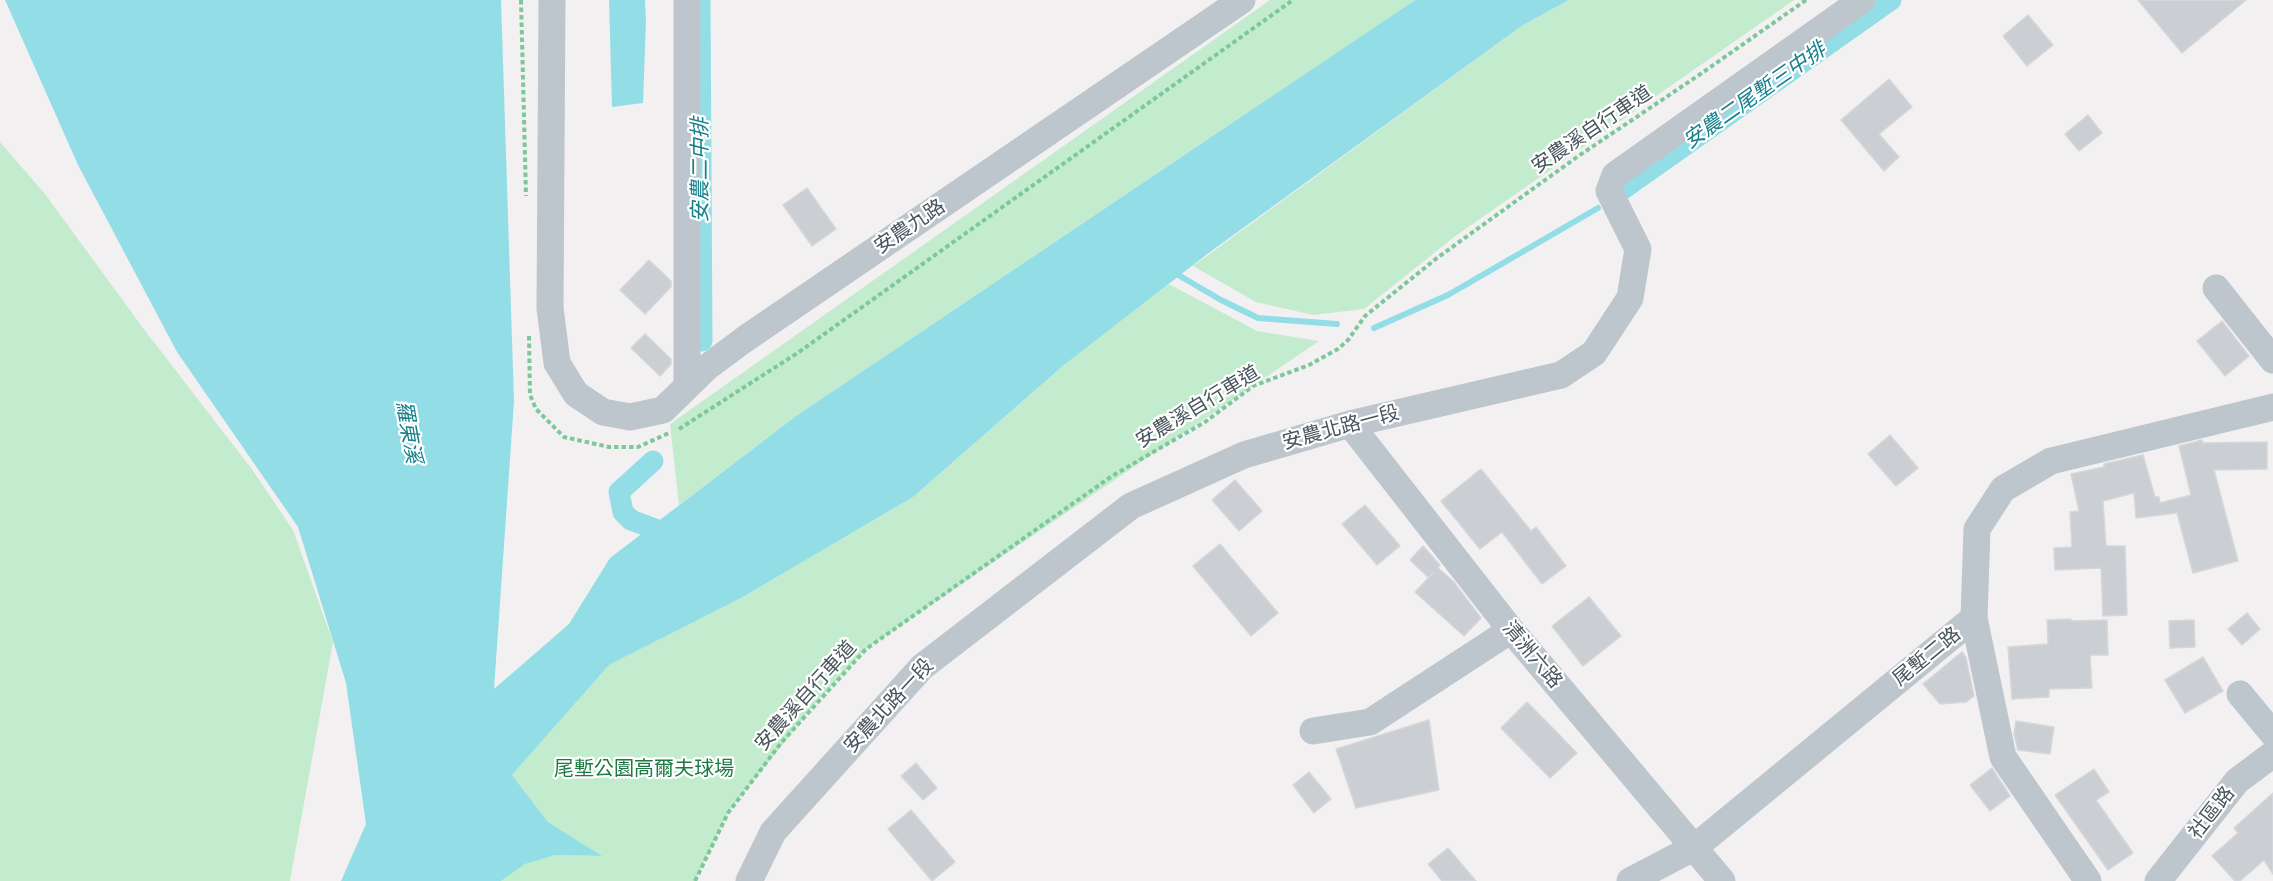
<!DOCTYPE html>
<html>
<head>
<meta charset="utf-8">
<style>
	body { margin:0 }
	canvas { display:block; background:#f3f0f1 }
</style>
</head>
<body>
<canvas width="2273" height="881"></canvas>
<script>
const context = document.querySelector('canvas').getContext('2d');
context.lineJoin = 'round';
function fill(path, color) {
  context.fillStyle = color;
  context.fill(path, 'evenodd');
}
function strokePath(path, color, width, dash) {
  context.strokeStyle = color;
  context.lineWidth = width;
  context.lineCap = dash ? 'butt' : 'round';
  context.setLineDash(dash || []);
  context.stroke(path);
}
function drawText(font, color, halo, rows, align = 'center') {
  context.font = font + ' "Open Sans","Noto Sans TC",sans-serif';
  context.lineWidth = 4.5;
  context.setLineDash([]);
  context.textBaseline = 'middle';
  context.strokeStyle = halo;
  context.fillStyle = color;
  for (const [text, x, y, turn = 0] of rows) {
    context.save();
    context.translate(x, y);
    context.rotate((+turn || 0) * Math.PI / 180);
    context.textAlign = isNaN(turn) ? turn : align;
    if (halo) context.strokeText(text, 0, 0);
    context.fillText(text, 0, 0);
    context.restore();
  }
}
const green = new Path2D(`
	M1270,0h145l-619,416 -117,89 -9,-81z
	M1569,0h225l-340,237 -90,72 -51,6 -57,-13 -63,-36 330,-241z
	M0,142l45,52 98,134 108,140 42,62 40,112 -43,239h-290z
	M1169,284l88,47 62,10 -453,308 -53,57 -85,107 -33,68h-194l23,-17 31,-9 46,1 -53,-34 -36,-47 97,-110 132,-67 172,-101 157,-137z`);
const water = new Path2D(`
	M5,0h496l13,401 -20,288 75,-65 41,-66 186,-142 619,-416h154l-46,25 -313,227 -146,113 -151,132 -172,101 -132,67 -97,110 36,47 54,34 -47,-1 -30,9 -24,17h-160l25,-57 -20,-141 -48,-156 -121,-175 -99,-187z
	M609,0h36l1,21 -3,82 -31,4z`);
const stream = new Path2D(`
	M1173,272l48,28 37,18 79,6
	M1374,328l74,-33 150,-87`);
const canal = new Path2D(`
	M700,0l2,341
	M1619,192l272,-192
	M653,461l-34,31 4,20 8,8 40,15 3,4`);
const building = new Path2D(`
	M2138,0h108l-64,53z
	M2028,15l25,30 -26,21 -24,-30z
	M1889,79l23,28 -33,27 20,23 -15,14 -43,-51z
	M2088,115l14,18 -23,18 -14,-17z
	M807,188l29,41 -24,17 -29,-41z
	M649,260l22,21v6l-26,27 -25,-24z
	M2222,321l27,35 -24,20 -28,-35z
	M645,334l26,25v5l-11,12 -29,-28z
	M1890,435l28,33 -22,18 -28,-32z
	M2202,440l1,3 64,-1v27l-53,1 24,91 -45,12 -16,-60 -41,5 -2,-25 -31,8 3,45h19l2,69 -24,1 -2,-48 -46,2 -1,-22 18,-1 -2,-35 9,-1 -8,-37 33,-7v-3l39,-9 12,42h4l1,6 31,-8 -12,-49z
	M1481,469l50,62 5,-4 30,39 -24,18 -40,-52 -22,17 -39,-48z
	M1235,480l27,31 -23,20 -27,-31z
	M1365,505l35,41 -23,19 -35,-41z
	M1220,544l58,69 -27,23 -58,-70z
	M1423,546l17,19 -2,3 15,13 28,37 -17,18 -49,-44 19,-20 -6,5 -18,-17z
	M1589,597l32,39 -38,30 -31,-40z
	M2247,613l13,16 -18,16 -14,-16z
	M2071,619v2l36,-1 1,35h-18l2,33 -43,1v8l-37,2 -4,-52 40,-3 -1,-24z
	M2194,620l1,27 -25,1 -1,-27z
	M1962,652l4,6 8,38 -8,6 -26,2 -17,-20z
	M2203,657l20,34 -38,22 -20,-33z
	M1527,702l50,51 -27,25 -49,-50z
	M1429,720l10,70 -83,18 -20,-59z
	M2016,721l38,6 -4,27 -32,-4 -4,-16z
	M916,763l21,25 -14,12 -22,-24z
	M1992,768l18,28 -20,15 -20,-26z
	M2094,769l15,23 -13,8 37,53 -25,17 -53,-75z
	M1309,772l22,27 -17,14 -21,-28z
	M2273,793v81l-9,-14 -24,21h-5l-23,-25 26,-23 -4,-5z
	M911,810l44,52 -23,19 -44,-52z
	M1448,848l28,33h-34l-14,-17z`);
const path = new Path2D(`
	M521,0l5,196
	M529,336l1,59 6,14 28,28 45,10h29l31,-14
	M679,429l120,-77 494,-352
	M695,881l33,-68 53,-70 85,-94 246,-173 93,-54 48,-36 56,-21 29,-16 10,-9 17,-24 72,-58 140,-101 125,-84 104,-73`);
const minor = new Path2D(`
	M552,0l-2,308 7,55 19,31 27,18 27,5 33,-7 43,-42 39,-29 497,-339
	M687,0v385
	M2216,288l57,72
	M1350,424l161,206 211,251
	M1974,618l29,139 85,124
	M2240,694l33,40
	M1313,731l57,-9 141,-92
	M749,881l24,-49 149,-165 209,-161 113,-51 106,-31 211,-49 33,-22 36,-55 8,-49 -29,-58 6,-16 247,-175
	M1630,881l65,-34 279,-229 3,-89 26,-40 48,-28 222,-54
	M2158,881l79,-100 36,-27`);
const streetNames = [
	["安農溪自行車道",1592,130,-34],
	["安農九路",910,227,-34],
	["安農溪自行車道",1198,407,-31],
	["安農北路一段",1341,428,-15],
	["清洲六路",1532,655,50],
	["尾塹二路",1927,657,-39],
	["安農溪自行車道",806,696,-48],
	["安農北路一段",889,706,-47],
	["社區路",2212,813,-52]
];
const parkNames = [
	["尾塹公園高爾夫球場",644,769]
];
const waterNames = [
	["安農二尾塹三中排",1755,96,-35],
	["安農二中排",701,170,-90],
	["羅東溪",408,432,80]
];
fill(green, '#c3ecce');
fill(water, '#93dee6');
strokePath(stream, '#93dee6', 6);
strokePath(canal, '#93dee6', 21);
fill(building, '#cbced2');
strokePath(building, '#d5d7db', 1.5);
strokePath(path, '#7dc89b', 4, [4.5, 3]);
strokePath(minor, '#bdc6cc', 27);
drawText('20px', '#4a565d', '#fff', streetNames);
drawText('20px', '#1e7a42', '#fff', parkNames);
drawText('italic 21px', '#16808c', '#fff', waterNames);
</script>
</body>
</html>
